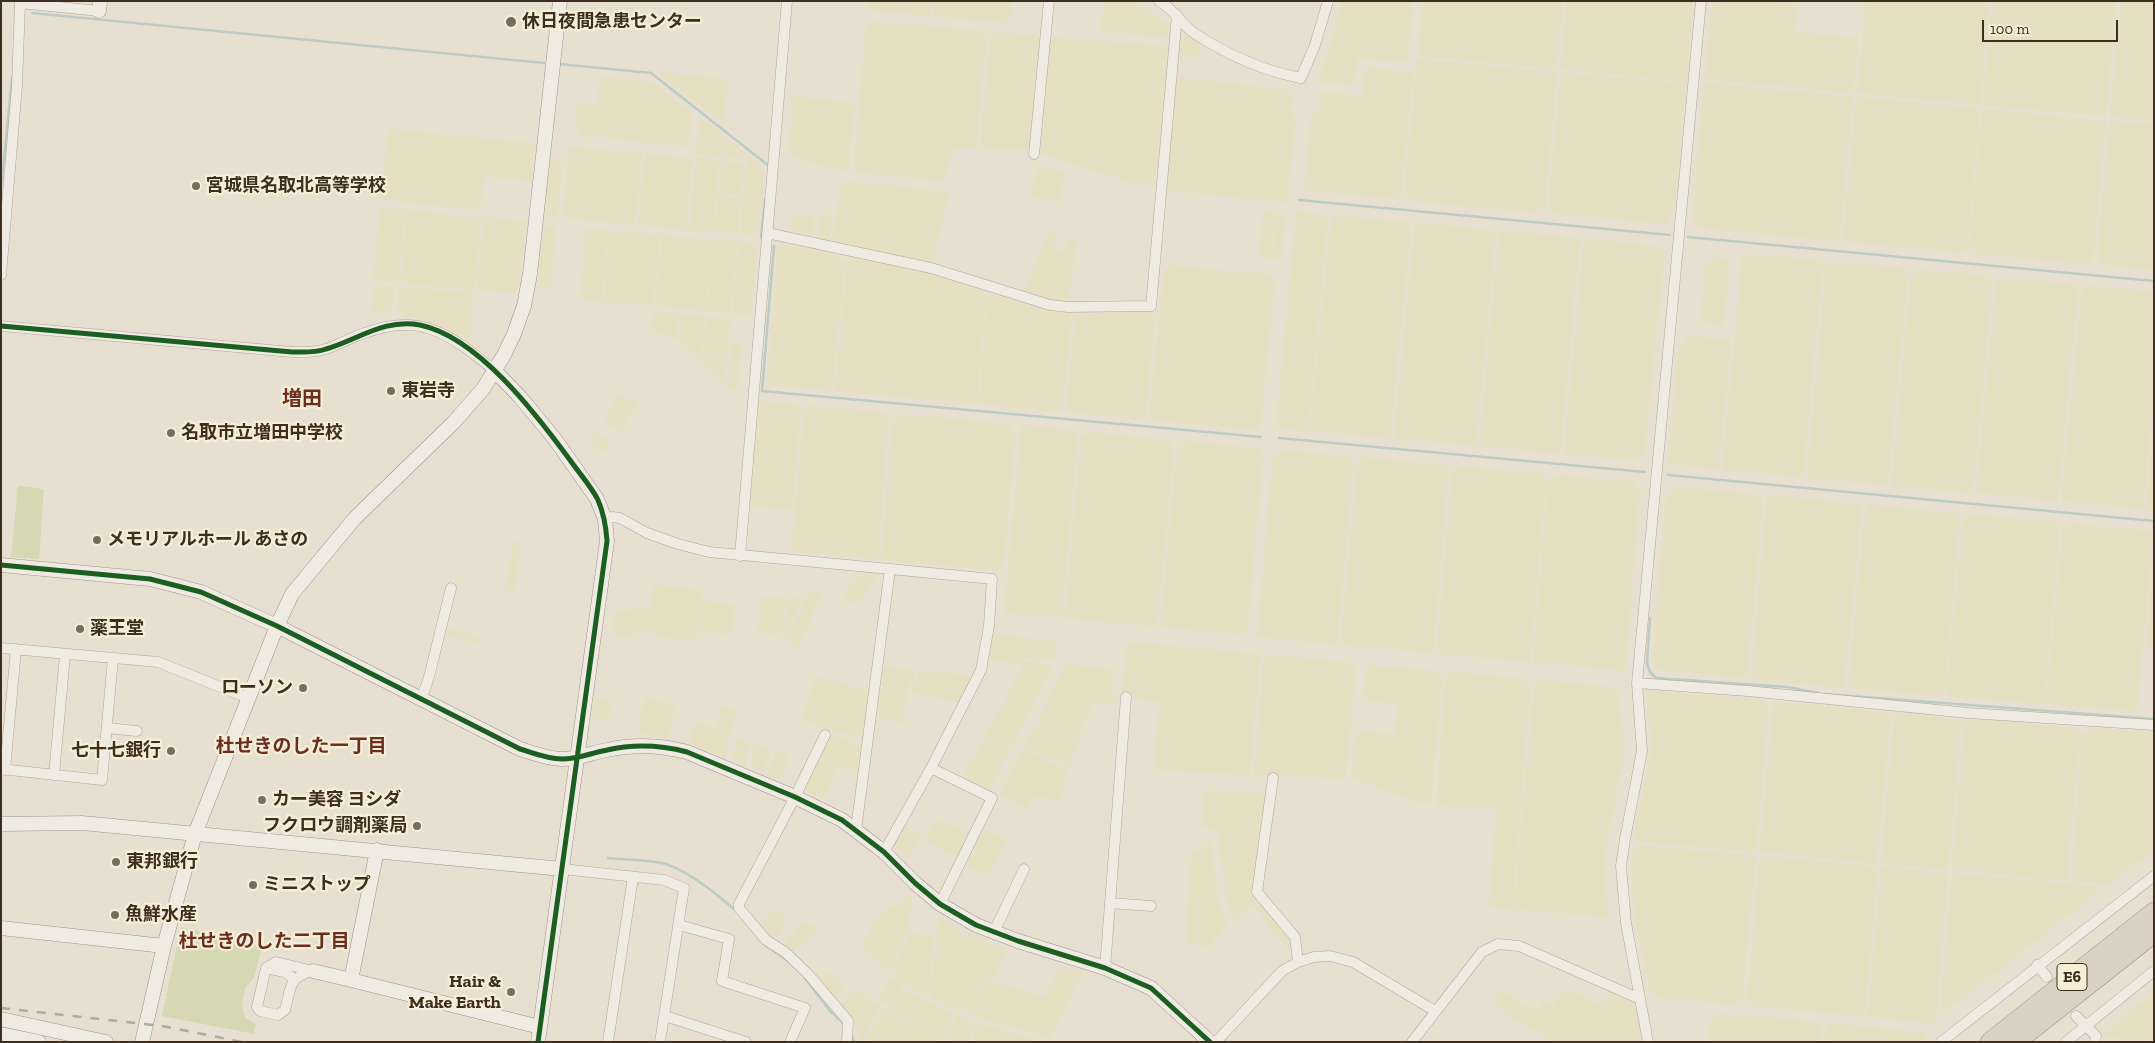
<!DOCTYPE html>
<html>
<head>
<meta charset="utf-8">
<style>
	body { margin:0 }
	#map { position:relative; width:2155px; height:1043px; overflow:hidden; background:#e7e0d1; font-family:"Zilla Slab",serif }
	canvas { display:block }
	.frame { position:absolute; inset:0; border:2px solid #3d2e20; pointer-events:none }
	.scale { position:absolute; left:1982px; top:20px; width:136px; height:22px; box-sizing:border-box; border:2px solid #3d2e20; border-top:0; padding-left:6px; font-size:15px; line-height:18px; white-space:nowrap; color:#3d2e20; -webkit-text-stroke:4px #f7eed8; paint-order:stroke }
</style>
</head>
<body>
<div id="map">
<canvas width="2155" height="1043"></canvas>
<div class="frame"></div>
<div class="scale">100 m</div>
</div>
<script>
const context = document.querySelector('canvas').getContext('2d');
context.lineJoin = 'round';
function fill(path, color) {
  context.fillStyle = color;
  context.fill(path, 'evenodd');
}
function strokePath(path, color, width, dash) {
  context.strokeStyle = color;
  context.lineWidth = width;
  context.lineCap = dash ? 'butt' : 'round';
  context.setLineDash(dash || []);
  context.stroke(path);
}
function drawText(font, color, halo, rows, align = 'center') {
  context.font = font + ' "Zilla Slab","Noto Sans JP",serif';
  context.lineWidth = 4.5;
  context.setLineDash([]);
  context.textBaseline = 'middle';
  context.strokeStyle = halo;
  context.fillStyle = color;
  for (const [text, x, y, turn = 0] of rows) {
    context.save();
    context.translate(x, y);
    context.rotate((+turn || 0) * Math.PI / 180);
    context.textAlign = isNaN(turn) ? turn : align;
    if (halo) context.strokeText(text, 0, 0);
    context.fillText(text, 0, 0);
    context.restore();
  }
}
const farmland = new Path2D(`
	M868,1h64l-3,15 -55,-5v-4h-6z
	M934,1h79l-2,19h-5v3l-74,-7z
	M1104,1h31l36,24 -1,13 -70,-7z
	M1341,1h72l-5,61 -51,-4 -3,26 -36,-2 18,-53z
	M1423,1h140l-6,68 -139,-13z
	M1567,1h127l-8,81 -126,-13z
	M1721,1l77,2 -3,29 63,6 -5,55 -148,-14 7,-76 8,1z
	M1866,1h123l-9,104 -123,-12z
	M1992,1h124l-10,115 -123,-11z
	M2121,1h33v120l-44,-4z
	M872,21l111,10v3h4l-11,115 -22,-1 -10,33 -91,-9 13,-148h5z
	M994,32l45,4 -10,114 -49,-1 10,-113h4z
	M1190,36l10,4 -1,18 -22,-3 3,-16z
	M1054,37l109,9v3l5,1 -13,137 -21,-4 -94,-29 10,-114h3z
	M1417,59l140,13 -12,136h-4v5l-132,-12v-5l-5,-1z
	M1365,67l48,5 -12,125 -4,-1v3l-88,-8v-3l-4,-1 6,-72 5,1 7,-24 39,4z
	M657,72l71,7 -5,44z
	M1561,72l125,12 -12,130h-5l-2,10 -116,-11v-4h-3z
	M600,76l52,7 37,28 3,6 -3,30 -53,-5v-1l-57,-7 -3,-14 1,-15 19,1z
	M1180,78l107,11v4l6,1 -2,13 4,14 -8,82 -121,-12 8,-111 5,1z
	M1704,83l149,14 -13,140h-4v4l-139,-13 1,-6 -6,-1z
	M793,96l62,7 -7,69 -55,-15v-3l-5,-1z
	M1856,97l124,12 -13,141h-3v3l-118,-11 1,-3 -4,-1z
	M1982,109l124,12 -13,140h-4v3l-116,-10v-4h-4z
	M700,117l22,17 -2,22 -24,-2z
	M2109,121l45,4v145l-53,-5v-4l-4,-1z
	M388,129l147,14 -3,38 -48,-4 -4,33 -99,-10z
	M724,135l21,17 -1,7 -22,-2z
	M569,147l73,6 -7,72 -72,-7z
	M645,154l47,4 -6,72 -48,-5z
	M747,154l17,15 -6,67 -18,-1z
	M696,158l23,2 -6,72 -24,-2z
	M549,160l14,1 -6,57 -14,-2z
	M722,161l22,2 -3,32 -22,-2z
	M1039,165l27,8 -8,30 -29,-7z
	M847,181l102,11 -17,71 -100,-21 9,-57 3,-1z
	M718,196l23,2 -4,36 -22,-2z
	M380,208l25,2 -7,73 -25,-3z
	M407,210l74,7 -6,73 -74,-7z
	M1263,211l11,1 -3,48 -12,-1z
	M1296,212l28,2v3h4l-20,214 -32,-4z
	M1276,213h9l-4,47 -8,-1z
	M794,214l20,3 -2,19 -20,-3z
	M820,214l13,2 -4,26 -13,-2z
	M1335,216l73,6v3h3l-21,213 -80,-7 21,-213h4z
	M484,217l43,5 -11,72 -39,-4z
	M1419,223l74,7 3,2 -20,214 -82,-8 21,-213h4z
	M543,226l13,1 -5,61 -13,-6z
	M586,228l22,2 -6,71 -22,-2z
	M610,230l50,5 -7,71 -49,-4z
	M1502,231l76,7 2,2 -20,214 -81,-8 20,-213z
	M1048,232l9,4 -4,12 11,4 5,-12 9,3 -4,15 -6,45 -21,-3 -23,-8z
	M662,235l50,5 -7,71 -50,-5z
	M1588,239l71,7v3l6,1 -21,208 -19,2 -61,-6 20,-213z
	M713,240l24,2 -7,71 -23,-2z
	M739,242l18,2 -7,71 -18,-1z
	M783,245l57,10v4l5,1 -13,131 -65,-6 11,-138h4z
	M1746,254l73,6v3l4,1 -20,213 -81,-7 20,-214h4z
	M851,257l80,17 32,10 19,6v3l4,1 -9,110 -142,-13 12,-130z
	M1712,257l17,2 -5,66 -24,-2 5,-59h6z
	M1830,262l75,6 -1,5h4l-20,212 -81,-7 19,-214h4z
	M1170,265l101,10v3h4l-15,152 -111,-10 15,-152 5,1z
	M1915,269l74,7 -1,4 5,1 -20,212 -82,-7 20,-212 4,1z
	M2002,278l71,6 5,5 -20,212 -82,-8 20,-210z
	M374,285l20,2 -2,23 -17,5 -3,-3z
	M2086,285l68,7v101l-11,116 -82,-8 21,-211h4z
	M399,287l75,6 -4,47 -28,-14 -45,-14z
	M993,293l50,16 29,5 -10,98 -83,-8 9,-109 5,1z
	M653,311l13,1 -2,22 -13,-5z
	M1152,311l-1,5h4l-10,104 -79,-8 10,-98z
	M667,313l12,1 -2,27 -12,-6z
	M681,314l12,1 -3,37 -11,-11z
	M694,315l11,1 -4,46 -10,-9z
	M707,317l24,1 -2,18 -24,-1z
	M705,336l24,2 -1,17 -24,-2z
	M1686,336l45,4 -12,129 -51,-5 11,-120h6z
	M731,343l10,1 -4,46 -10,-4z
	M704,356l23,1 -2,28 -22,-20z
	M620,394l18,10 -9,14 -17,-11z
	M762,401l39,4 -9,105 -43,-4 9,-102h4z
	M809,405l80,8 -11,146 -86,-8 12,-142 5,1z
	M612,408l16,11 -8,13 -17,-11z
	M899,414l112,10 -1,6 6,1 -13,140 -122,-11 11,-141h7z
	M2154,423v87l-8,-1z
	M1021,425l53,5v4l4,1 -16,183 -58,-5z
	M595,431l16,11 -8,12 -16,-12z
	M1087,432l83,8 -1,5 5,1 -17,181 -92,-9 16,-182h5z
	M1183,441l76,7 -1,5h5l-15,176 -3,6 -85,-8 17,-180h5z
	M1279,450l70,6 -1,4h6l-17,185 -80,-8 16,-183h5z
	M1361,457l85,8 -1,4h4l-16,184 -92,-8 16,-183h3z
	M1457,466l86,8 -1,4 4,1 -16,183 -93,-8 15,-184h4z
	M1555,475l80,7v6h5l-15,183 -92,-9 15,-183h6z
	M1674,487l84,7v3l5,1 -16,180 -93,-9 -2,-6 14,-167h7z
	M1769,495l89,9v3h4l-18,181 -93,-10 16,-180h2z
	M1868,505l89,8v3h3l-16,180 -96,-8 17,-178h2z
	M1967,514l90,8v3l3,1 -16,178 -98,-8 17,-180h4z
	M2069,523l80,8v2l4,1 -16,177 -91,-7 17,-178 6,1z
	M513,540l8,3 -6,48 -9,-2z
	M2154,561v86l-8,-1z
	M860,571l20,1 -20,31 -18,-2z
	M652,585l49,4 -4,51 -43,-3v-5l-9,-1 2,-22h3z
	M813,590l9,3 -24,55 -11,-9 20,-42z
	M761,596l24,2 -3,37 -24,-2z
	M787,597l15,1 -16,37 -2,-1z
	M701,601l34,3 -3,31 -33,-3z
	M635,608l11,1 -2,23h-9l-1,5 -21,-2 2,-25 19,1z
	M450,627l29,10v5l-2,3 -30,-10z
	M992,634l65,7 -2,19 -32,-2 -3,5 -30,-3z
	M1132,642l128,12 -10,121 -96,-5 5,-68 -23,-4 -13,-8 4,-46 4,1z
	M1264,655l86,7v4l6,1 -10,112 -92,-4z
	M1025,662l28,3 -43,85 -25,-14z
	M1065,665l49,4 -2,27 9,6v2l-28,-2 -17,40 -39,-20z
	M1370,665l67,6v5h5l-11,128h-9l-63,-24 -8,-1 4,-48 40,3 3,-31 -35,-3 3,-32h4z
	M884,666l32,5 -9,20 -25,-5z
	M920,670l54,6 -14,27 -50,-11z
	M1452,672l74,7v4l5,1 -19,225 -23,-2 7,-97 -60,-5 10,-129h5z
	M815,676l57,16 -5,46 -38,-8 -27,-11z
	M1540,680l75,7 1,4h4l-1,16 5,35v14l-19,96v33l3,32 -94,-8 20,-225h5z
	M881,688l26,4 -5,32 -25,-7z
	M1653,691l28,1 84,9v3l4,1 -13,147 -121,-11 2,-23 13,-61 1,-25 -5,-23 1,-15 5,1z
	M594,696l20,4 -6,20 -15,-2z
	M649,698l26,6 -7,34 -31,-6 7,-33z
	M1779,701l106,11 5,6 -13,145 -117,-11 13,-146z
	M721,706l16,4 -12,47 -13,-5z
	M1898,713l64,6 -14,151 -67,-6 13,-146h3z
	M1970,719l105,8v4l5,1 -13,149 -115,-11 12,-146h6z
	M694,723l22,4 -5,24 -21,-8z
	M1036,725l41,20 -8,22 -44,-22z
	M2089,728l65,5v116l-45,36 -38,-4 11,-149 6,1z
	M830,733l36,15 -4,26 -42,-17z
	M737,738l12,4 -3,24 -14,-6z
	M984,739l25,13 -19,36 -3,2 -25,-12z
	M755,744l17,7 -10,22 -11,-5z
	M1023,748l44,23 -9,34 -22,-11 -9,14 -28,-13z
	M778,750l12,6 -12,25 -12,-6z
	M819,759l19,8 -15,32 -19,-9z
	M1204,790l59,2 -1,4 3,1 -12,99 37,44v13l-37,-48 -18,16 -8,-16 -10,-75 -15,-2z
	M936,819l34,14 -13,26 -33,-20z
	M902,825l20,11 -14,22 -17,-13z
	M984,829l23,10 -19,38 -21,-12z
	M1209,841l2,1 7,57 9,25 -21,24 -20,-5 5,-88 14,-8z
	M1633,845l123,11 -14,145 -4,-1 -1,5 -81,-8 -2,-6 -4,-1 -14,-65 -4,-38z
	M1760,856l118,11 -13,147 -6,-1v3l-106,-10 1,-3 -7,-1z
	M1881,867l67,6 -12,149 -3,1 -65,-6z
	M1952,873l147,14 -1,5 -154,121h-4z
	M912,893l-4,37 -17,36 -4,2 -26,-24 16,-26z
	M774,909l13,8 -5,6 4,3 -12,14 -13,-15z
	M939,918l22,10 -1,4 2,3 4,1 3,-3 38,17 -12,28 -8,-3 -23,38 -34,-15z
	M804,922l4,3 2,-2 9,7 -28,22 -7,-7z
	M910,933l24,2 -6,62 -20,-10 -14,-12 2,-3 -3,-4z
	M1066,966l16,6 -31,66 -85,-24 21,-35 58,18 14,-28z
	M829,970l16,18 -10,9h-4l-13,-16z
	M893,977l9,9 -13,19 -12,-6z
	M1565,987l38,19 7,-14 27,12 7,38h-89l-30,-16 -32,-22 7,-13 36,20 6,-10 11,6z
	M902,989l51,25 -8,23 -45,-22 -10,-7z
	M856,991l24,15 -18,35 -9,-22 -14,-13z
	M2154,993v48l-50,-4 1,-5z
	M884,1008l19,12 33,14 8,5 -1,3h-78z
	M1716,1013l100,9v3l6,1 -1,16h-113l2,-24h5z
	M956,1014l18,9 -5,19h-23z
	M1826,1023l97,9 4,5 -5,5h-97z
	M976,1024l29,6 40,12h-73z`);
const green = new Path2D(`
	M18,486l26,3 -5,70 -28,-2z
	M181,927l81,20 -8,31 -9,10 -3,17 3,13 11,6 -2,10 -92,-18z`);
const stream = new Path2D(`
	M32,13l512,50
	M559,64l92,9 118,93
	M1,188l11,-110
	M1299,200l371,35
	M1688,237l466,44
	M761,238l4,-39
	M774,246l-12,145 499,46
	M1279,438l366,34
	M1668,475l486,46
	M1650,618l-3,45 3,9 6,6 131,9 31,6
	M1824,694l330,25
	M608,858c17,2 36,1 54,5 24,6 56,32 74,48
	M764,944l24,17
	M804,977l26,34 14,13
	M852,1036l2,6`);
const street = new Path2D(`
	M1159,1c15,8 22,23 35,32 32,21 70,38 107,45l14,-33 13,-44
	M1034,154l15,-153
	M767,233l164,35 119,37 18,2 83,-1 26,-291
	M1,275l16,-189 3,-83 79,8
	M1,326l291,26c11,0 23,1 34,-3 12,-4 24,-11 36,-15 59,-23 87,0 132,36
	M605,519l7,-2 8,1 27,15 31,11 31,8 181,17 -34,261
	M740,556l47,-555
	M1,648l157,14 90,36
	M1637,683l111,8 220,22 186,12
	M421,700l8,-23 22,-89
	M107,728l30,3
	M825,735l-30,62 -56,107v4l27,32 19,12 24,23 39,46 -1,21
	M931,768l61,30 -52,106
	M1,769l101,11 11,-122
	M5,770l11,-121
	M54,775l11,-120
	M1273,778l-16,114 38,45 3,25
	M884,852l47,-84 50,-98 8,-44 3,-47 -102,-10
	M562,869l102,11 20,8 -24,154
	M1110,903l41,3
	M679,925l50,14 -7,42 83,27 -15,34
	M994,932l30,-63
	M276,962l37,9c-25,6 -22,17 -28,39l-7,5 -18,-4 -3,-4 9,-39z
	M2037,965l10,12
	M266,968l19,4 9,7
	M1105,968l21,-271
	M665,1016l81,26
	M2076,1016l20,20 -1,6
	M608,1042l25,-165
	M1216,1042l66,-71 16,-9 16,-5 16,-1 23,6 82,49
	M1412,1042l70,-90 16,-8 21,2 121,53
	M1648,1042l-22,-119 -5,-57 4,-27 17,-88 -5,-68 64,-682
	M1941,1042l213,-166
	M2066,1042l88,-71`);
const secondary = new Path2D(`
	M99,11l1,-10
	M494,370l26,27 34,41 43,61 8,20 2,22 -69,501
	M1,565l149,14 51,13 76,34 243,123c13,4 27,10 42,10 16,0 29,-6 45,-9 27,-6 53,-5 80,2l108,45 47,23 42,32 31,31 25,21 36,21 42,16 87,27 46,20 59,54
	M1,824l81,-1 480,46
	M377,850l-26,130 189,47
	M1,928l163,18
	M313,971l38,9
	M1,1019l105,23
	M1,1034l38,8
	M142,1042l22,-96 31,-112 82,-208 15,-32 63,-76 98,-95 30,-34 21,-34 10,-21 10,-28 6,-32 30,-273`);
const highway = new Path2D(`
	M1990,1042l164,-130
	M2016,1042l138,-109`);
const rail = new Path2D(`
	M1,1008l161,18 80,16`);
const cycleway = new Path2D(`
	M1,326l291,26c11,0 23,1 34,-3 31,-9 59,-31 94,-24 58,12 116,89 150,135 9,13 21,26 28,40 6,14 8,26 9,41l-69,501
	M1,565l149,14 51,13 76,34 243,123c13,4 27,10 42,10 16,0 29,-6 45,-9 27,-6 53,-5 80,2l108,45 47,23 42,32 31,31 25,21 36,21 42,16 87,27 46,20 59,54`);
const markers = [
	[511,22,6,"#786c5e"],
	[196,186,5,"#786c5e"],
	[391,391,5,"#786c5e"],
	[171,433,5,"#786c5e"],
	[97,540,5,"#786c5e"],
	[80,629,5,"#786c5e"],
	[303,688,5,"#786c5e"],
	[171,751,5,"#786c5e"],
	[262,800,5,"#786c5e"],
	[417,826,5,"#786c5e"],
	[116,862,5,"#786c5e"],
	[253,885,5,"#786c5e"],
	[115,915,5,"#786c5e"],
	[511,992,5,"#786c5e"]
];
const shields = [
	[2072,977,30]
];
const shieldNames = [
	["E6",2072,977]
];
const poiNames = [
	["休日夜間急患センター",522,22],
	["宮城県名取北高等学校",206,186],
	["東岩寺",401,391],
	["名取市立増田中学校",181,433],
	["メモリアルホール あさの",107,540],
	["薬王堂",90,629],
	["ローソン",293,688,"right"],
	["七十七銀行",161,751,"right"],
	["カー美容 ヨシダ",272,800],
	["フクロウ調剤薬局",407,826,"right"],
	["東邦銀行",126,862],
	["ミニストップ",263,885],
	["魚鮮水産",125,915],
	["Hair &",501,982,"right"],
	["Make Earth",501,1003,"right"]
];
const neighbourhoodNames = [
	["杜せきのした一丁目",301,747],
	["杜せきのした二丁目",264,942]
];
const quarterNames = [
	["増田",302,399]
];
fill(farmland, '#e6dfc2');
fill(green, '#d6d7b3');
strokePath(stream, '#bcccc2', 2.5);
strokePath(street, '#ada599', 11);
strokePath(secondary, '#9c958a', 15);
strokePath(highway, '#928b80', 20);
strokePath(street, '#efebe3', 10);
strokePath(secondary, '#efebe3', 14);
strokePath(highway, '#dad1c2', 19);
strokePath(rail, '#afaaa2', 2.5, [9, 9]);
strokePath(cycleway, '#1b5e20', 5);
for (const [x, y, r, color] of markers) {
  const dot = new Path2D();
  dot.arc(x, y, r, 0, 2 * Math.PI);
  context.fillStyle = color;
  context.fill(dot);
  strokePath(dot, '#f7eed8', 2);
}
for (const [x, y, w] of shields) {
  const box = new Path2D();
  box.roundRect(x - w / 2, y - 13.5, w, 27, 4);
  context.fillStyle = '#f7eed8';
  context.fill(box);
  strokePath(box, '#3d2e20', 1);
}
drawText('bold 16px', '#3d2e20', null, shieldNames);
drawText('bold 18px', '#3d2e20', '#f7eed8', poiNames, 'left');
drawText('bold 19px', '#6b2e1e', '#f7eed8', neighbourhoodNames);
drawText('bold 20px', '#6b2e1e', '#f7eed8', quarterNames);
</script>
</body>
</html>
